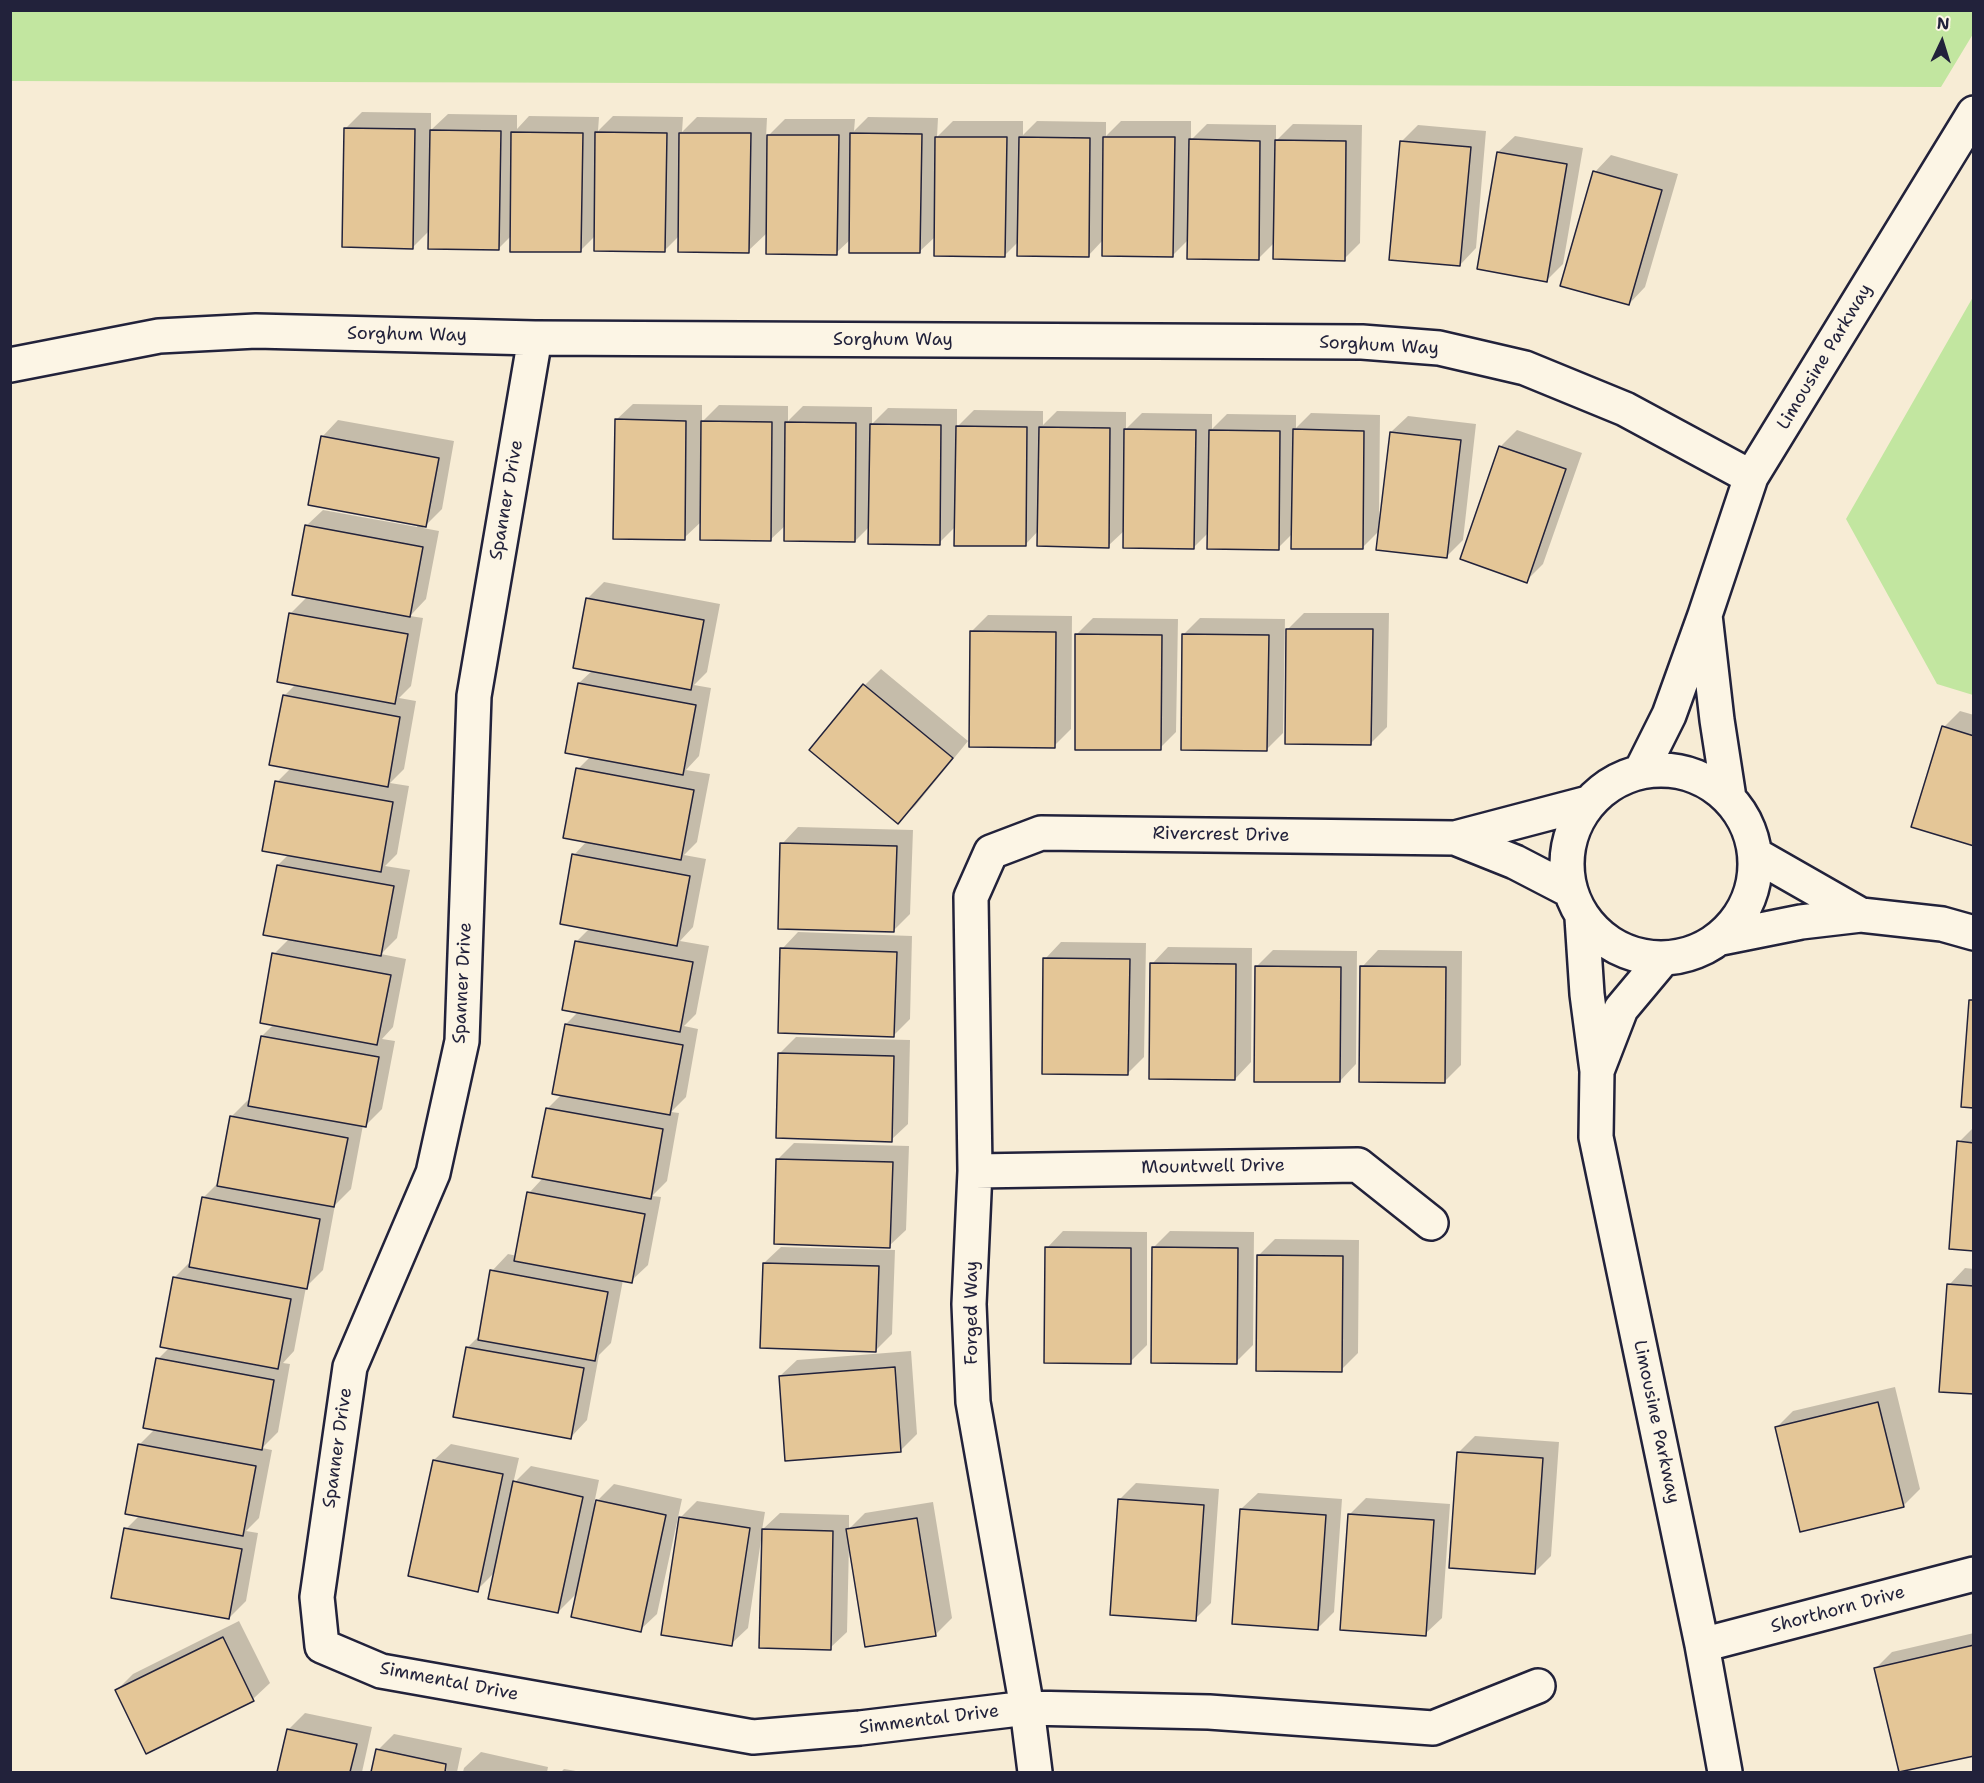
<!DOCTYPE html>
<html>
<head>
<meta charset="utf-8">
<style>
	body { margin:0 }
	#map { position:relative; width:1984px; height:1783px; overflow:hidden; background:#f7ecd5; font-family:"Shantell Sans",sans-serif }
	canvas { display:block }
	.frame { position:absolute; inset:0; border:12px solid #22223b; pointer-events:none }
	.north { position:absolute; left:1912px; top:12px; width:60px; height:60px; -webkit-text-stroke:4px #fcf5e5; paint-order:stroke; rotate:4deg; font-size:16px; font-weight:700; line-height:24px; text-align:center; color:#22223b }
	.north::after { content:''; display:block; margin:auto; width:21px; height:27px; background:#22223b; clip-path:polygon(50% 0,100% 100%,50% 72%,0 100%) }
</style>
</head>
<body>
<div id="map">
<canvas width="1984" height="1783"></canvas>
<div class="frame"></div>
<div class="north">N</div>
</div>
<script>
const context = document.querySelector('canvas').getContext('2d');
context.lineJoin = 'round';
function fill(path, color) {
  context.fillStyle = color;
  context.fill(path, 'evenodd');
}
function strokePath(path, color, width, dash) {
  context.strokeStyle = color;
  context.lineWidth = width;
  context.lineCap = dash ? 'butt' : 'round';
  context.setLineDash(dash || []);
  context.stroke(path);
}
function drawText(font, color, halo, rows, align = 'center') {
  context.font = font + ' "Shantell Sans",sans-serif';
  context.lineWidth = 4.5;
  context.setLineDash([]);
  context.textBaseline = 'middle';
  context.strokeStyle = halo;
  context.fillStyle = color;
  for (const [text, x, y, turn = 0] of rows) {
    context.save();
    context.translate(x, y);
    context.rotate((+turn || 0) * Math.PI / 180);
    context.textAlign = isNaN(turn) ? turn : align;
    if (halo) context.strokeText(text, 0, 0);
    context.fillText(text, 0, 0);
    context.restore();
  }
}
const green = new Path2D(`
	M11,10h1962v24l-32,53 -1930,-6z
	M1973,297v398l-36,-11 -91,-165z`);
const shadow = new Path2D(`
	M362,112l69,1v17l17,-16 69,1v14l12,-13 70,1 -1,14 15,-15 70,1 -1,15 15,-15 70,1 -1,20 19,-19h70l-1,12 14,-14 70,1 -1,19 16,-16h70v14l14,-14 69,1v14l15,-15h70v19l16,-16 69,1v16l17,-17 69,1 -2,118 -16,16 -69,-17 -17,17 -69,-20 -16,16 -70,-15 -15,16 -69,-15 -14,14 -69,-19 -17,16 -68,-13 -15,14 -69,-20 -19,18 -69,-15 -15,15 -69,-15 -15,15 -69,-15 -12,12 -69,-18 -17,17 -68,-118z
	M1418,125l68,6 -10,117 -16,17 -59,-123z
	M1515,136l68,12 -20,116 -16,16 -49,-128z
	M1611,155l67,19 -33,113 -16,17 -34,-132z
	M633,404l69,1v17l17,-17 69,1v15l15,-15 69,1v17l16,-16 69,1v18l17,-17 69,1v14l14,-14 69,1v17l16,-16 70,1v15l15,-15 69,1v13l15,-15 69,2 -1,102h2l10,-85 17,-16 68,8 -13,116 -17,17 -67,-26 -17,17 -69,-15 -15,15 -69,-16 -15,15 -69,-17 -17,16 -69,-16 -14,15 -69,-19 -17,17 -69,-17 -15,15 -69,-16 -16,15 -68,-19 -18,17 -68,-118z
	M338,420l116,21 -12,68 -19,19 16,3 -13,68 -16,17 13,2 -12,68 -12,12 17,3 -12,68 -14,14 19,3 -12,68 -12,12 25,4 -13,68 -16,16 25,5 -13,68 -11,12 13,2 -13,68 -17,17 -2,-1 -12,64 -16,16 -12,65 -17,17 -12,64 -11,12 7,1 -12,68 -16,16 10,2 -13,68 -13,13 12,2 -12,68 -17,17 -103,-89 14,-14 -1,-70 16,-16 3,-70 11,-11 5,-70 17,-17 12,-63 16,-16 12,-65 17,-17 3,1 11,-65 12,-12v-70l16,-16 -12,-73 11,-11 -12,-72 14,-14 -7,-72 12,-12 -17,-3 12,-68 16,-16 -1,-71 17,-16 94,17 1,-3 -96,-87z
	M1517,430l65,23 -39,111 -17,17 -26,-134z
	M604,582l116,22 -13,68 -13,13 17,3 -12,68 -13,14 24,4 -13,68 -13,13 22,4 -13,68 -13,14 29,5 -13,68 -12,12 14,3 -12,68 -15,15 8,1 -12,68 -15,15 9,1 -13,68 -17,16 -8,-1 -12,63 -12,12 -12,65 -16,17 -103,-90 12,-12 12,-64 16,-17 9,2 12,-63 14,-15 4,-69 15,-15 4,-70 12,-12 -2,-70 14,-14 -16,-73 13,-14 -9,-72 13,-13 -12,-73 14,-13 -6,-71z
	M1304,613h85l-2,114 -16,16 -83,-114z
	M988,615l84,1 -1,113 -17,17 -83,-114z
	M1093,618l85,1 -2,113 -16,16 -83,-114z
	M1200,618l85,1 -2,114 -16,16 -83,-115z
	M881,669l87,72 -53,65 -17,16 -87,-72 54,-65z
	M1960,711l14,4v130l-30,-118z
	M798,827l115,3 -3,84 -16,16 -112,-86z
	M798,932l114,4 -2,83 -17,17 -111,-87z
	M1061,942l85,1 -2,114 -16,16 -83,-114z
	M1168,947l84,1 -1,114 -16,17 -83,-115z
	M1273,950l84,1 -1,113 -16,17 -83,-115z
	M1378,950l84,1 -1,114 -16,16 -83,-114z
	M796,1037l114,3 -2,84 -17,16 -111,-87z
	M1974,1127v122l-15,-107z
	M794,1143l115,3 -3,84 -17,16 -111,-87z
	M1063,1231l84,1v113l-17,17 -83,-114z
	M1170,1231l84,1 -1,113 -17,17 -83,-114z
	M1275,1239l84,1 -1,113 -17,17 -83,-114z
	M781,1247l114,3 -3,84 -16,16 -112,-87z
	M1965,1268l9,1v124l-25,-108z
	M911,1351l6,83 -17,17 -120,-75 17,-16z
	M1895,1387l25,102 -17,17 -127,-78 17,-17z
	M1475,1436l84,6 -8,114 -16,16 -76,-120z
	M451,1444l68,14 -6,26 18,-18 68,14 -5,24 20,-20 68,15 -25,115 -17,16 -62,-38 -20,20 -63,-40 -18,18 -43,-130z
	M1136,1483l83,6 -8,114 -16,16 -76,-119z
	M1258,1493l84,6 -8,113 -17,17 -76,-120z
	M1366,1498l84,6 -8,114 -17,16 -76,-119z
	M697,1501l68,11 -3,18 18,-17 69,2v14l16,-16 68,-11 19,116 -17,17 -86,-91 -2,88 -17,16 -67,-108h-2l-13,88 -17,16 -51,-126z
	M239,1621l31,62 -17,16 -106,53 -30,-62 16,-16z
	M1974,1633v121l-99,-85 17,-17z
	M305,1713l67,14 -10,45h-83l9,-42z
	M394,1734l68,14 -5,24h-84l5,-22z
	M481,1752l67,15 -1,5h-84l1,-4z
	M564,1769l18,3h-21z`);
const building = new Path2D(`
	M344,128l71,1 -2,120 -71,-2z
	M430,130l71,1 -2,119 -71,-1z
	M511,132l72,1 -2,119h-71z
	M595,132l72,1 -2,119 -71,-1z
	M679,133h72l-2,120 -71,-1z
	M850,133l72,1 -2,119h-71z
	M767,135h72l-2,120 -71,-1z
	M935,137h72l-2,120 -71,-1z
	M1019,137l71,1 -1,119 -72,-1z
	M1103,137h72l-2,120 -71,-1z
	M1189,139l71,2 -1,119 -72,-1z
	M1275,140l71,1 -1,120 -72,-2z
	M1400,141l71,6 -11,119 -71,-6z
	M1497,152l70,12 -20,118 -70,-13z
	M1593,171l69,19 -33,115 -69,-19z
	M615,419l71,2 -1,119 -72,-1z
	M701,421l71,1 -1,119 -71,-1z
	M785,422l71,1 -1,119 -71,-1z
	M870,424l71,1 -1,120 -72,-1z
	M956,426l71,1 -1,119h-72z
	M1039,427l71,1 -1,120 -72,-2z
	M1124,429l72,1 -2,119 -71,-1z
	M1293,429l71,2 -1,118h-72z
	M1209,430l71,1 -1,119 -72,-1z
	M1390,432l71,8 -14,118 -71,-8z
	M321,436l118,22 -13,69 -118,-22z
	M1499,446l67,23 -39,114 -67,-24z
	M305,525l118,22 -13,70 -118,-22z
	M586,598l118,22 -13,70 -118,-22z
	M289,613l119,21 -13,70 -118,-22z
	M1286,629h87l-2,116 -86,-1z
	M970,631l86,1 -1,116 -86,-1z
	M1075,634l87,1 -1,115h-86z
	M1182,634l87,1 -2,116 -86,-1z
	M578,683l118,22 -13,70 -118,-22z
	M863,684l90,74 -55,66 -89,-74z
	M283,695l117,22 -12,70 -119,-22z
	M1942,726l32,10v110l-63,-19z
	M576,768l118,22 -13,70 -118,-22z
	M275,781l118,21 -12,70 -119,-21z
	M780,843l117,3 -3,86 -116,-3z
	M572,854l118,22 -13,70 -117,-22z
	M277,865l117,21 -13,70 -118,-21z
	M575,941l118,21 -13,70 -118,-22z
	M780,948l117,4 -3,85 -116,-4z
	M272,953l119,22 -14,70 -117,-22z
	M1043,958l87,1 -2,116 -86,-1z
	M1150,963l86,1 -1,116 -86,-1z
	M1255,966l86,1 -1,115h-86z
	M1360,966l86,1 -1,116 -86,-1z
	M1969,1000h5v108l-13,-1z
	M565,1024l118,21 -13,70 -118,-21z
	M261,1036l118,21 -13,70 -118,-21z
	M778,1053l116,3 -2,86 -116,-4z
	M546,1108l117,21 -12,70 -119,-22z
	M230,1116l118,22 -14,69 -117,-21z
	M1957,1141l17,2v108l-25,-2z
	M776,1159l117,3 -3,86 -116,-4z
	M527,1192l118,22 -13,69 -118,-22z
	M202,1197l118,22 -13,70 -118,-22z
	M1045,1247l86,1v116l-87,-1z
	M1152,1247l86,1 -1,116 -86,-1z
	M1257,1255l86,1 -1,116 -86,-1z
	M763,1263l116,3 -3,86 -116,-4z
	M490,1270l118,22 -13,69 -117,-21z
	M173,1277l118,22 -13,70 -118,-22z
	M1947,1284l27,2v108l-35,-2z
	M466,1347l118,21 -13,71 -118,-22z
	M156,1358l118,22 -12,70 -119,-22z
	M895,1367l6,85 -116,9 -6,-85z
	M1878,1402l26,105 -104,25 -25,-105z
	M138,1444l118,22 -13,70 -118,-22z
	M1457,1452l86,6 -8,116 -86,-6z
	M433,1460l70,14 -25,118 -70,-16z
	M513,1481l70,16 -25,116 -70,-14z
	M1118,1499l86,6 -8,116 -86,-6z
	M596,1500l70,15 -25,117 -70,-15z
	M1240,1509l86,6 -8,115 -86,-6z
	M1348,1514l86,6 -8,116 -86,-6z
	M679,1517l71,11 -18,118 -71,-11z
	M917,1518l19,118 -71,11 -19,-118z
	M124,1528l118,21 -13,70 -118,-21z
	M762,1529l71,2 -2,119 -72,-2z
	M223,1637l31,64 -108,53 -31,-64z
	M1974,1645v111l-75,16 -25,-104z
	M287,1729l70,15 -7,28h-73z
	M376,1749l70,15 -1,8h-74z`);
const street = new Path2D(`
	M535,338l-61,358 -12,345 -29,132 -83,194 -33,230 5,49 59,25 372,66 107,-9 167,-20 182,4 224,16 105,-42
	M10,365l149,-29 97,-5 279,7 827,4 77,6 86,20 100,41 126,68
	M1705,615l46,-138 223,-364
	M1567 864a94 94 0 1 1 188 0a94 94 0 1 1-188 0Z
	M1641,771l28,-56 36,-100 12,105 12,78
	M1569,890l-54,-28 -60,-24 133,-35
	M1861,915l81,9 32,9
	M1582,918l5,76 10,77 24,-62 41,-49
	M1721,938l80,-16 60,-7 -105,-60
	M1597,1071l-1,66 106,508 23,127
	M975,1171l383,-6 73,58
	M1702,1645l272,-71
	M1035,1772l-8,-64 -54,-306 -4,-98 6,-133 -4,-274 20,-45 50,-19 414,5`);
const streetNames = [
	["Sorghum Way",407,335,1],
	["Sorghum Way",893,340],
	["Sorghum Way",1379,346,3],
	["Limousine Parkway",1825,357,-59],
	["Spanner Drive",507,500,-80],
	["Rivercrest Drive",1221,835,1],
	["Spanner Drive",463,983,-87],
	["Mountwell Drive",1213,1167,-1],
	["Forged Way",972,1313,-90],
	["Limousine Parkway",1656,1422,78],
	["Spanner Drive",338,1448,-82],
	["Shorthorn Drive",1838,1610,-15],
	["Simmental Drive",449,1682,11],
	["Simmental Drive",929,1720,-7]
];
fill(green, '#c2e6a0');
fill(shadow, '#0003');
fill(building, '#e4c697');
strokePath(building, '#22223b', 1.5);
strokePath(street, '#22223b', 38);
strokePath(street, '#fcf5e5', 33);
drawText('18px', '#22223b', '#fcf5e5', streetNames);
</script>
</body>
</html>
